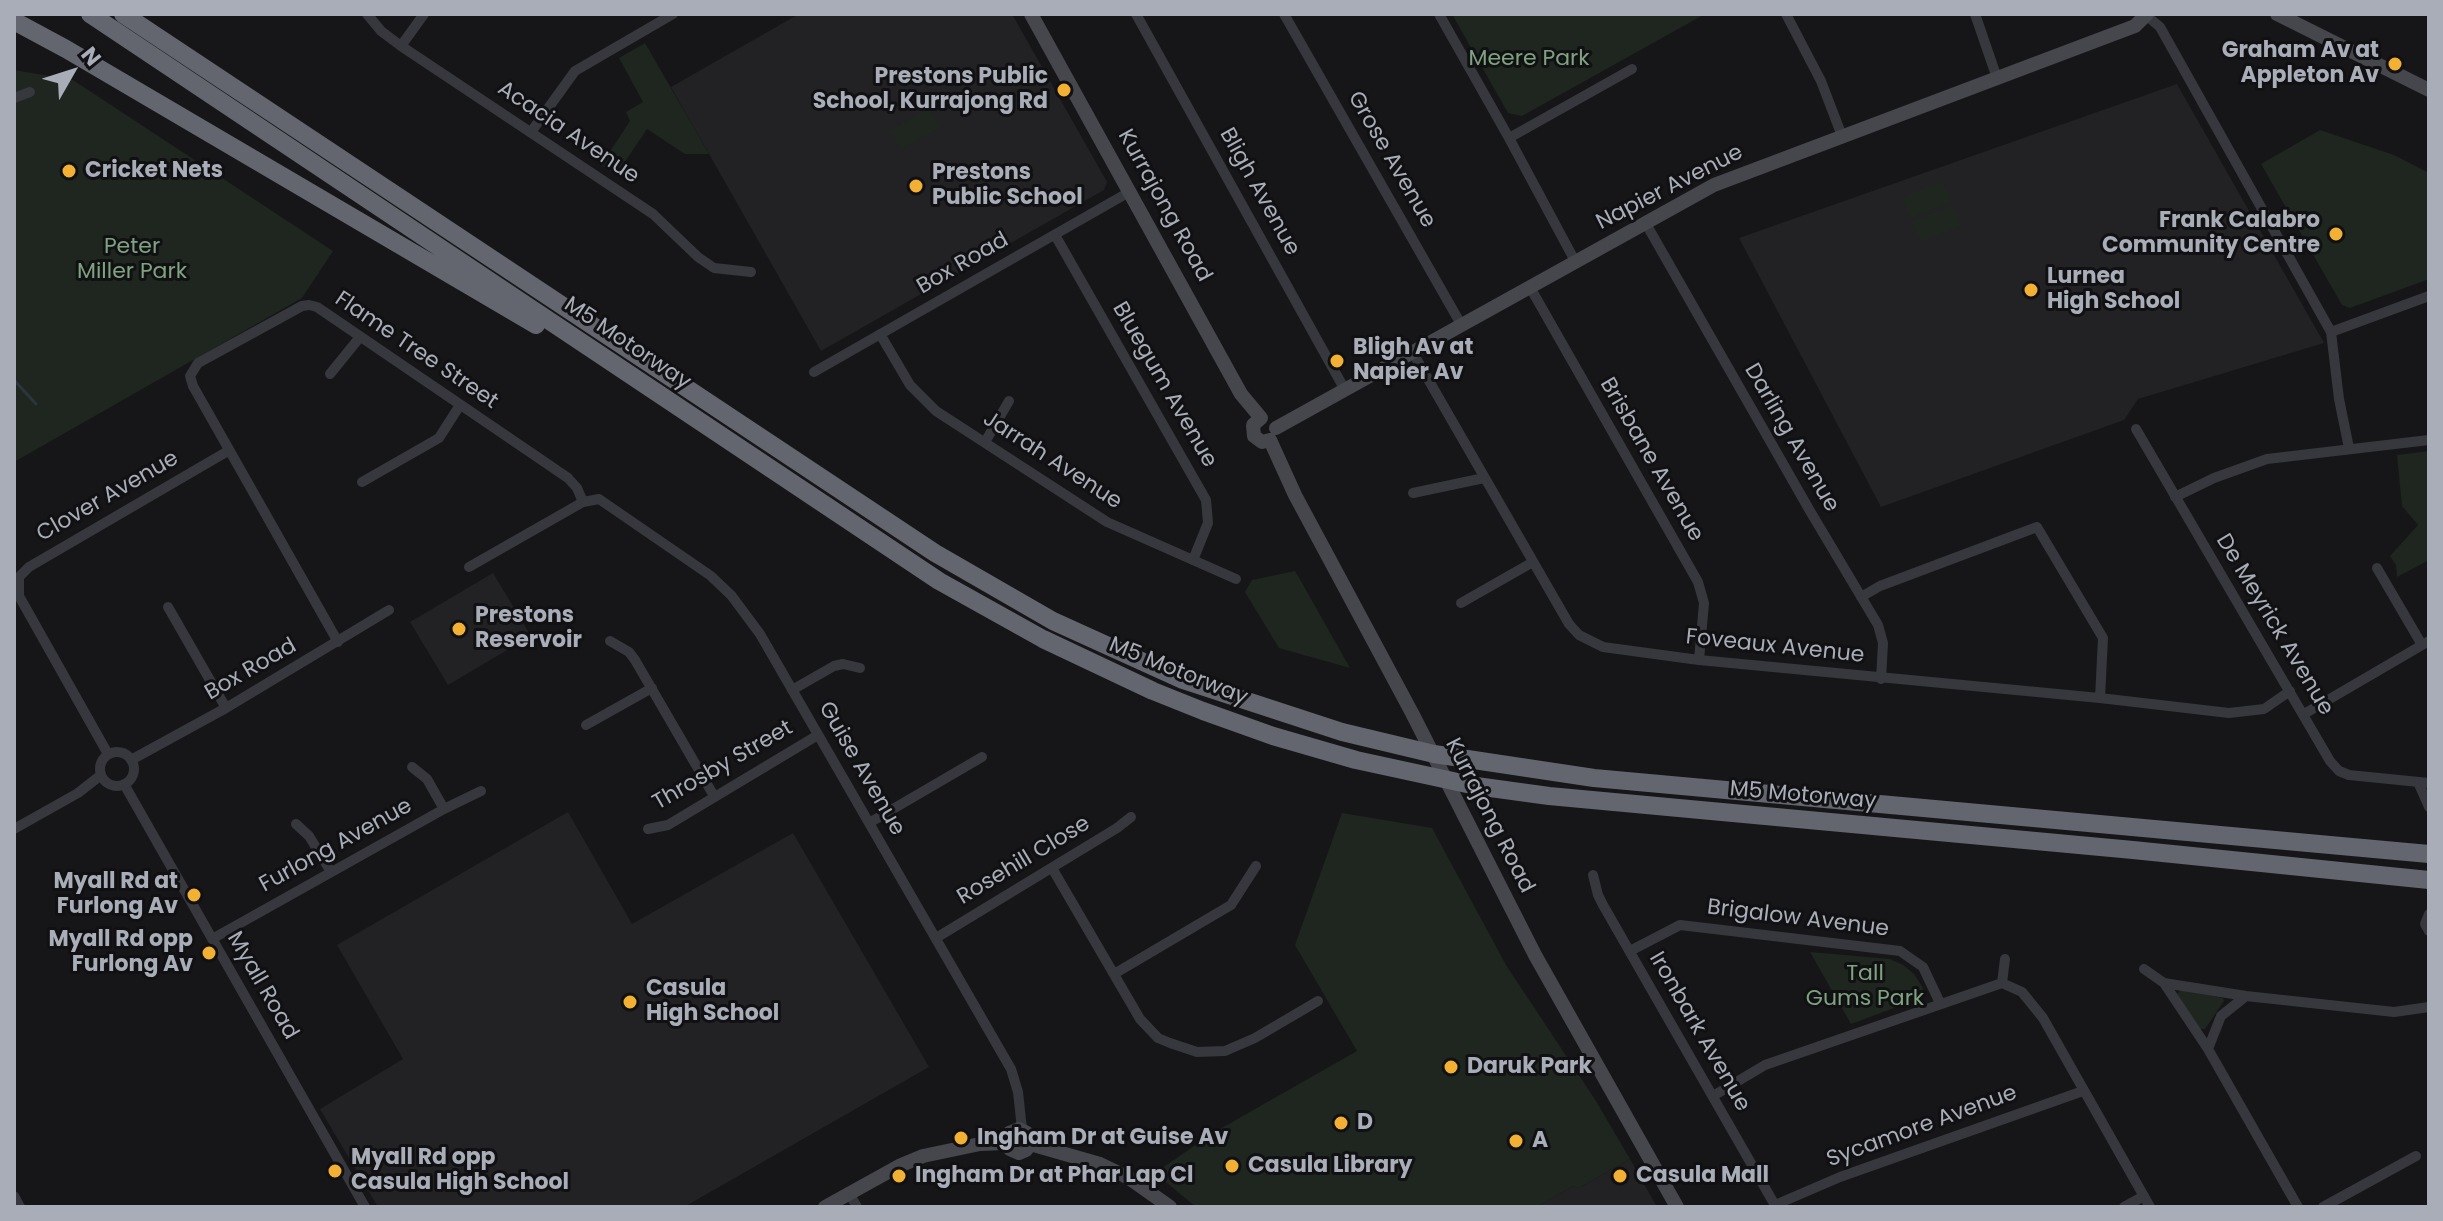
<!DOCTYPE html>
<html>
<head>
<meta charset="utf-8">
<style>
  body { margin:0 }
  #map { position:relative; width:2443px; height:1221px; overflow:hidden; background:#161618; font-family:Poppins,sans-serif }
  canvas { display:block }
  .frame { position:absolute; inset:0; border:16px solid #a8adb8; pointer-events:none }
  .north { position:absolute; left:32px; top:32px; width:80px; height:80px; -webkit-text-stroke:6px #111113; paint-order:stroke; rotate:51deg; font-size:22px; font-weight:700; line-height:32px; text-align:center; color:#a8adb8 }
  .north::after { content:''; display:block; margin:auto; width:28px; height:36px; background:#a8adb8; clip-path:polygon(50% 0,100% 100%,50% 72%,0 100%) }
</style>
</head>
<body>
<div id="map">
<canvas width="2443" height="1221"></canvas>
<div class="frame"></div>
<div class="north">N</div>
</div>
<script>
const ctx = document.querySelector('canvas').getContext('2d');
ctx.lineJoin = 'round';
function fill(path, color) {
  ctx.fillStyle = color;
  ctx.fill(path, 'evenodd');
}
function shape(rows) {
  const path = new Path2D();
  for (const r of rows) {
    if (r.length === 3) {
      path.moveTo(r[0] + r[2], r[1]);
      path.arc(r[0], r[1], r[2], 0, 2 * Math.PI);
      continue;
    }
    path.moveTo(r[0], r[1]);
    for (let i = 2; i < r.length; i += 2) path.lineTo(r[i], r[i + 1]);
  }
  return path;
}
function stroke(path, color, width, dash) {
  ctx.strokeStyle = color;
  ctx.lineWidth = width;
  ctx.lineCap = dash ? 'butt' : 'round';
  ctx.setLineDash(dash || []);
  ctx.stroke(path);
}
function drawText(font, color, halo, rows, align = 'center') {
  ctx.font = font + ' Poppins,sans-serif';
  ctx.lineWidth = 6;
  ctx.setLineDash([]);
  ctx.textBaseline = 'middle';
  ctx.strokeStyle = halo;
  ctx.fillStyle = color;
  for (const [text, x, y, turn = 0] of rows) {
    ctx.save();
    ctx.translate(x, y);
    ctx.rotate((+turn || 0) * Math.PI / 180);
    ctx.textAlign = isNaN(turn) ? turn : align;
    if (halo) ctx.strokeText(text, 0, 0);
    ctx.fillText(text, 0, 0);
    ctx.restore();
  }
}
const built = shape([
  [799,14,1012,14,1107,182,1104,190,821,351,671,87],
  [2177,84,2324,343,2138,399,2124,420,1881,507,1739,238],
  [493,573,531,636,448,685,410,622],
  [568,812,632,924,793,833,929,1067,684,1207,378,1207,320,1109,403,1059,337,945],
  [1630,1159,1657,1207,1536,1207,1573,1186,1579,1188]
]);
const green = shape([
  [1452,14,1705,14,1522,116,1508,113],
  [645,43,709,154,685,154,647,129,616,175,601,165,630,121,626,112,643,102,619,58],
  [14,70,73,80,333,251,302,298,14,462],
  [929,108,940,128,901,149,890,130],
  [2320,130,2394,155,2429,173,2429,279,2350,308,2342,305,2261,164],
  [1943,181,1951,202,1910,218,1902,197],
  [1953,205,1961,226,1920,242,1912,221],
  [2429,451,2429,560,2397,577,2396,565,2390,556,2418,525,2402,506,2397,455],
  [1295,571,1302,583,1350,668,1279,648,1245,592,1252,580],
  [1342,813,1432,828,1506,965,1596,1101,1630,1159,1579,1188,1573,1186,1536,1207,1196,1207,1155,1173,1213,1133,1357,1051,1295,945],
  [1810,952,1890,959,1903,965,1914,974,1923,988,1921,998,1851,1024],
  [2181,989,2223,998,2224,1001,2205,1029,2199,1029,2180,1000,2177,994]
]);
const stream = shape([
  [14,380,36,404]
]);
const street = shape([
  [367,14,381,31,401,46,653,214,698,257,714,268,751,272],
  [1136,14,1345,390],
  [1284,14,1462,326],
  [1439,14,1509,138,1575,261],
  [1786,14,1821,81,1842,136],
  [1975,14,1997,78],
  [2147,16,2160,27,2331,332,2339,399,2349,448],
  [401,46,424,14],
  [14,98,30,92],
  [531,132,575,71,673,14],
  [1509,138,1632,69],
  [1645,222,1810,511,1878,625,1883,643,1881,679],
  [1055,235,1206,500,1208,523,1193,560],
  [1531,289,1698,582,1704,603,1699,660],
  [2331,332,2429,296],
  [880,334,910,385,936,411,1107,522,1236,579],
  [1413,353,1569,624,1579,635,1603,647,1699,660,2100,698,2229,713,2264,709,2290,691],
  [814,372,1131,191],
  [330,374,360,337],
  [2136,429,2330,761,2339,771,2349,775,2429,783],
  [985,442,1009,401],
  [362,482,439,438,460,405],
  [1413,493,1484,478],
  [2175,497,2214,478,2267,459,2429,440],
  [469,567,583,502,599,499,711,576,731,595,760,634,1011,1069,1018,1092,1022,1129],
  [2377,568,2422,645],
  [1861,597,1880,586,2037,527,2103,638,2100,698],
  [1461,603,1533,562],
  [168,607,226,708],
  [610,641,629,652,635,660,714,796],
  [338,642,193,386,190,376,198,363,302,306,309,305,317,307,568,478,577,488,583,502],
  [792,690,834,666,843,664,860,668],
  [2304,714,2429,641],
  [586,725,652,688],
  [117,769,17],
  [108,754,19,596,19,577,29,567,228,451],
  [131,760,226,708,389,610],
  [412,767,427,779,444,809],
  [2418,782,2429,807],
  [124,784,365,1207],
  [869,823,982,757],
  [296,824,309,836,331,872],
  [14,829,78,793,101,775],
  [648,829,668,825,818,735],
  [1052,868,1140,1019,1158,1038,1170,1043,1197,1052,1225,1051,1255,1038,1318,1001],
  [1593,875,1598,895,1603,905,1776,1207],
  [2429,914,2425,924,2429,931],
  [936,938,1117,828,1131,817],
  [212,939,444,809,481,791],
  [1630,951,1680,925,1900,951,1923,967,1940,1003],
  [2144,969,2164,983,2246,996,2394,1012,2429,1007],
  [1114,974,1231,905,1256,866],
  [2002,983,2005,959],
  [2164,983,2208,1049],
  [2246,996,2221,1016,2208,1049,2298,1207],
  [1713,1096,1765,1065,2002,983,2022,992,2043,1018,2150,1207],
  [849,1193,857,1207],
  [14,1196,20,1207],
  [1775,1205,1840,1177,2083,1091],
  [2124,1207,2144,1196],
  [2323,1207,2416,1156]
]);
const secondary = shape([
  [1031,14,1241,394,1261,418],
  [2277,14,2429,90],
  [1261,418,1253,425,1254,436,1262,442,1270,440],
  [1276,428,1714,185,2135,26,2147,14],
  [1270,440,1295,495,1412,713,1535,955,1677,1207],
  [1006,1143,1009,1133,1019,1129,1027,1133,1030,1144],
  [1006,1143,1010,1149,1019,1153,1026,1150,1030,1144],
  [1030,1144,1100,1164,1129,1178,1170,1207],
  [825,1207,899,1166,923,1156,980,1144,1006,1143]
]);
const highway = shape([
  [90,14,939,581,1043,639,1153,691,1203,711,1273,736,1356,760,1476,786,1549,796,2133,850,2429,880],
  [123,14,935,553,1053,621,1183,680,1342,732,1434,754,1594,778,2429,854],
  [14,21,66,49,536,325]
]);
const markers = [
  [2395,64,8,"#f2b134"],
  [1064,90,8,"#f2b134"],
  [69,171,8,"#f2b134"],
  [916,186,8,"#f2b134"],
  [2336,234,8,"#f2b134"],
  [2031,290,8,"#f2b134"],
  [1337,361,8,"#f2b134"],
  [459,629,8,"#f2b134"],
  [194,895,8,"#f2b134"],
  [209,953,8,"#f2b134"],
  [630,1002,8,"#f2b134"],
  [1451,1067,8,"#f2b134"],
  [1341,1123,8,"#f2b134"],
  [961,1138,8,"#f2b134"],
  [1516,1141,8,"#f2b134"],
  [1232,1166,8,"#f2b134"],
  [335,1171,8,"#f2b134"],
  [899,1176,8,"#f2b134"],
  [1620,1176,8,"#f2b134"]
];
const poiNames = [
  ["Graham Av at",2379,51,"right"],
  ["Appleton Av",2379,76,"right"],
  ["Prestons Public",1048,77,"right"],
  ["School, Kurrajong Rd",1048,102,"right"],
  ["Cricket Nets",85,171],
  ["Prestons",932,173],
  ["Public School",932,198],
  ["Frank Calabro",2320,221,"right"],
  ["Community Centre",2320,246,"right"],
  ["Lurnea",2047,277],
  ["High School",2047,302],
  ["Bligh Av at",1353,348],
  ["Napier Av",1353,373],
  ["Prestons",475,616],
  ["Reservoir",475,641],
  ["Myall Rd at",178,882,"right"],
  ["Furlong Av",178,907,"right"],
  ["Myall Rd opp",193,940,"right"],
  ["Furlong Av",193,965,"right"],
  ["Casula",646,989],
  ["High School",646,1014],
  ["Daruk Park",1467,1067],
  ["D",1357,1123],
  ["Ingham Dr at Guise Av",977,1138],
  ["A",1532,1141],
  ["Myall Rd opp",351,1158],
  ["Casula High School",351,1183],
  ["Casula Library",1248,1166],
  ["Ingham Dr at Phar Lap Cl",915,1176],
  ["Casula Mall",1636,1176]
];
const parkNames = [
  ["Meere Park",1529,59],
  ["Peter",132,247],
  ["Miller Park",132,272],
  ["Tall",1865,974],
  ["Gums Park",1865,999]
];
const streetNames = [
  ["Acacia Avenue",568,133,34],
  ["Grose Avenue",1391,160,60],
  ["Napier Avenue",1670,188,-27],
  ["Bligh Avenue",1259,192,61],
  ["Kurrajong Road",1164,206,61],
  ["Box Road",963,264,-30],
  ["M5 Motorway",627,344,34],
  ["Flame Tree Street",416,351,34],
  ["Bluegum Avenue",1164,385,60],
  ["Darling Avenue",1791,438,60],
  ["Brisbane Avenue",1651,460,60],
  ["Jarrah Avenue",1052,461,33],
  ["Clover Avenue",108,497,-30],
  ["De Meyrick Avenue",2274,625,59],
  ["Foveaux Avenue",1775,647,6],
  ["Box Road",251,670,-30],
  ["M5 Motorway",1178,672,22],
  ["Throsby Street",723,766,-30],
  ["Guise Avenue",861,769,60],
  ["M5 Motorway",1803,796,5],
  ["Kurrajong Road",1489,816,63],
  ["Furlong Avenue",336,846,-29],
  ["Rosehill Close",1024,861,-31],
  ["Brigalow Avenue",1798,919,7],
  ["Myall Road",262,986,60],
  ["Ironbark Avenue",1699,1032,60],
  ["Sycamore Avenue",1922,1127,-20]
];
fill(built, '#222225');
fill(green, '#1e261f');
stroke(stream, '#2c353c', 3);
stroke(street, '#37383d', 10);
stroke(secondary, '#45474d', 14);
stroke(highway, '#63666e', 18);
for (const [x, y, r, color] of markers) {
  const dot = new Path2D();
  dot.arc(x, y, r, 0, 2 * Math.PI);
  ctx.fillStyle = color;
  ctx.fill(dot);
  stroke(dot, '#111113', 3);
}
drawText('bold 22px', '#a8adb8', '#111113', poiNames, 'left');
drawText('22px', '#7fa381', '#111113', parkNames);
drawText('22px', '#a8adb8', '#111113', streetNames);
</script>
</body>
</html>
